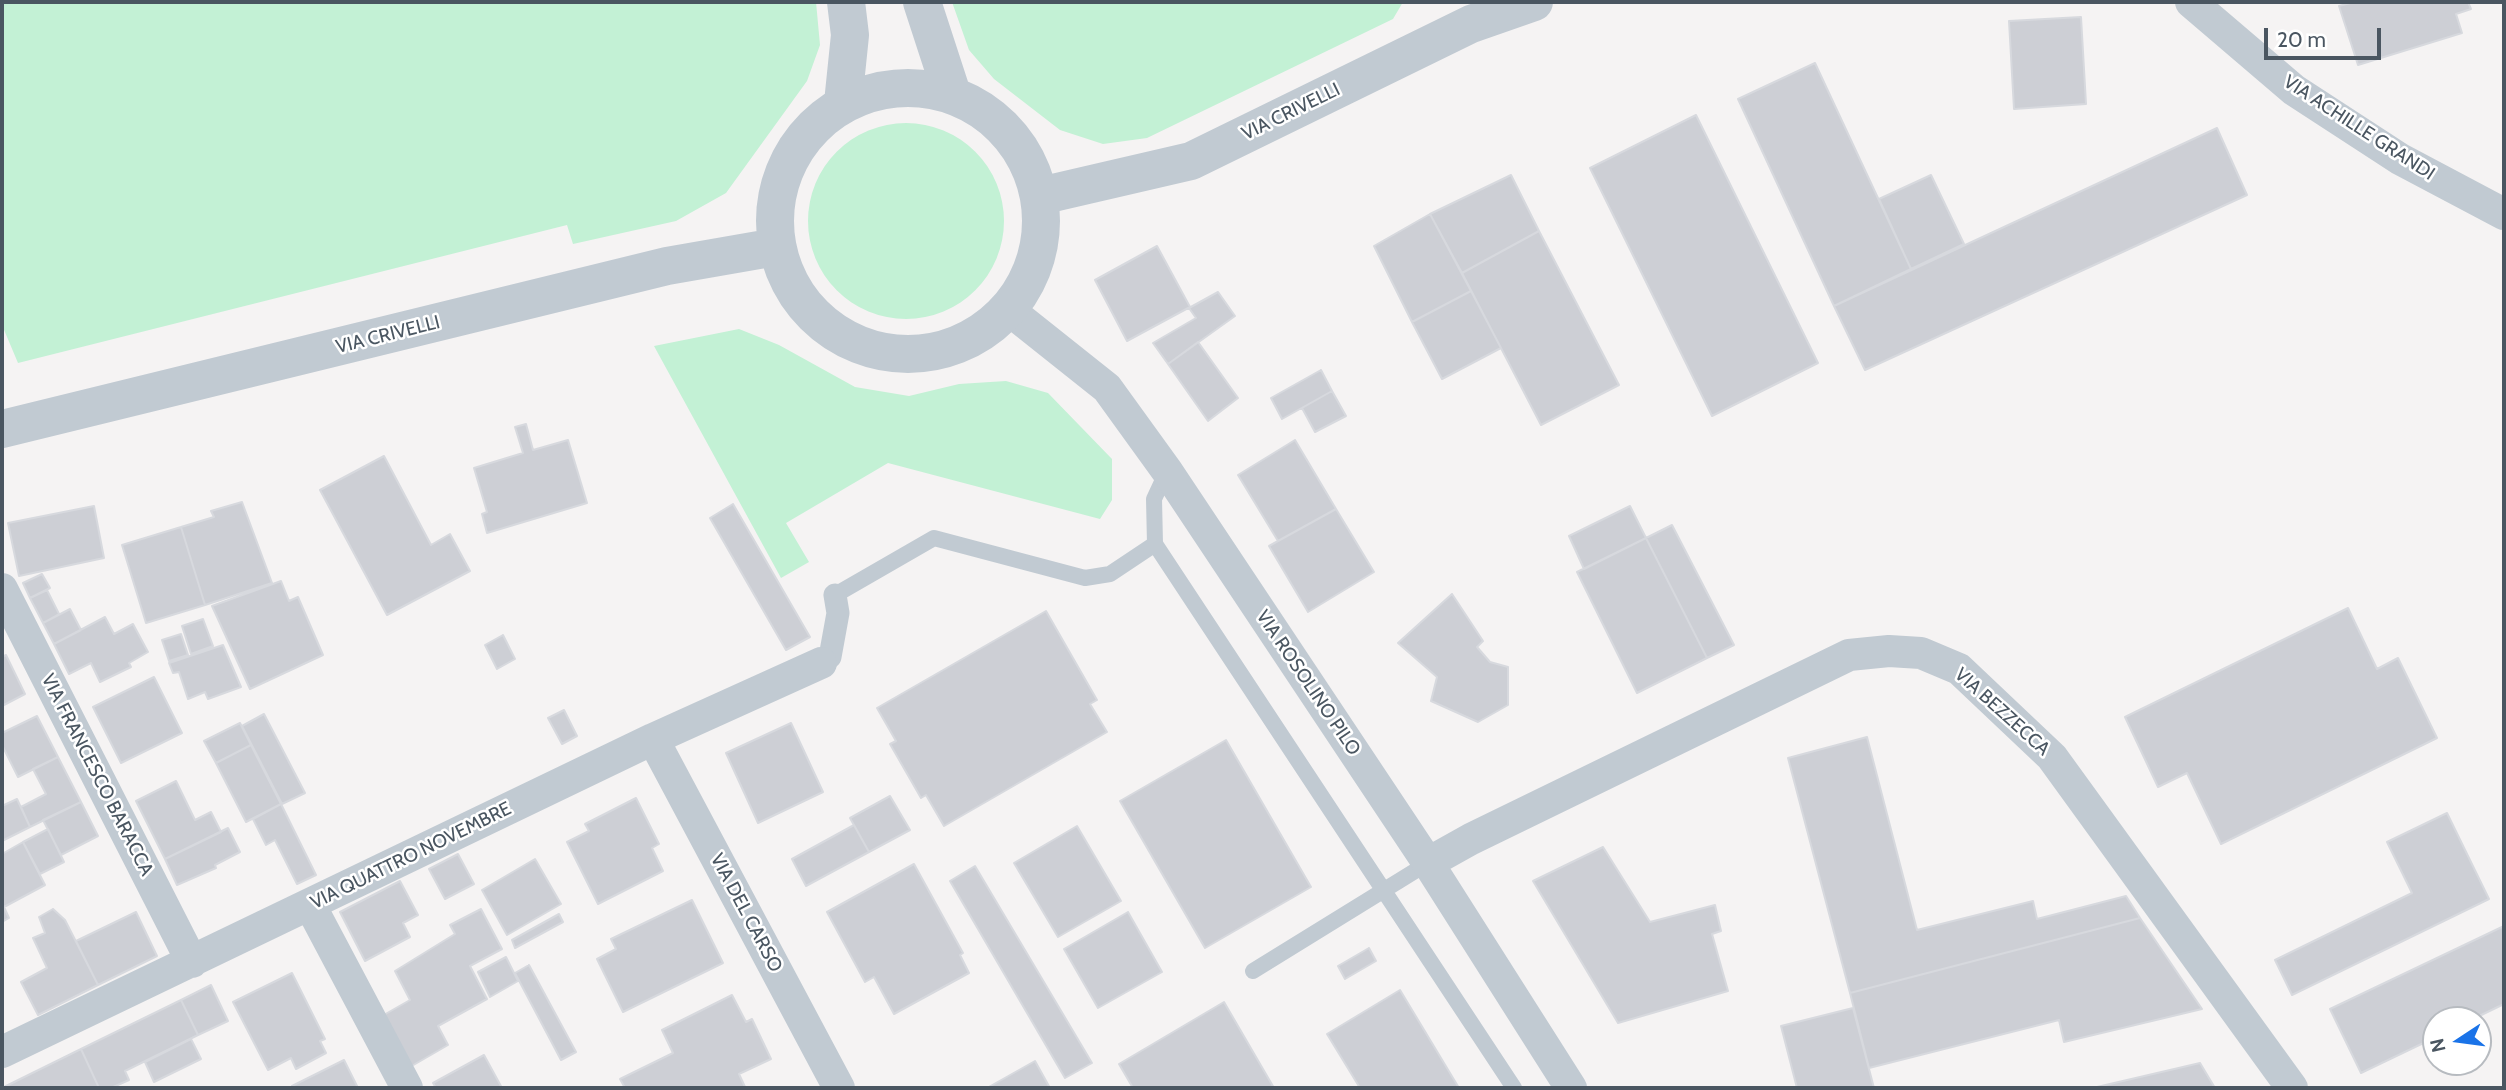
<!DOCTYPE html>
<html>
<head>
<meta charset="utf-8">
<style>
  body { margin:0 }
  #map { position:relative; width:2506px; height:1090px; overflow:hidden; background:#f5f3f3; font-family:Cabin,sans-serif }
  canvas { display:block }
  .frame { position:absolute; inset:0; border:4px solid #4a5661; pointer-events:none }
  .north { position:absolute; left:2422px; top:1006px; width:70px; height:70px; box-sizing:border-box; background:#fff; border:2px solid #b7bbc0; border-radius:50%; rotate:257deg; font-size:19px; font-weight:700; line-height:28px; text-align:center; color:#4a5661 }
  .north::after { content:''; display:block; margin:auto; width:24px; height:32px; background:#1a73e8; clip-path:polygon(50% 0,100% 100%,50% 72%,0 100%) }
  .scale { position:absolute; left:2264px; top:28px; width:117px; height:32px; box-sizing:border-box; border:4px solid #4a5661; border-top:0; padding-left:9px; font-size:21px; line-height:24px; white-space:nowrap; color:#4a5661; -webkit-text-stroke:5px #fff; paint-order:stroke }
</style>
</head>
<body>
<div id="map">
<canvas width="2506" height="1090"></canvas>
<div class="frame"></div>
<div class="north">N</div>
<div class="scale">20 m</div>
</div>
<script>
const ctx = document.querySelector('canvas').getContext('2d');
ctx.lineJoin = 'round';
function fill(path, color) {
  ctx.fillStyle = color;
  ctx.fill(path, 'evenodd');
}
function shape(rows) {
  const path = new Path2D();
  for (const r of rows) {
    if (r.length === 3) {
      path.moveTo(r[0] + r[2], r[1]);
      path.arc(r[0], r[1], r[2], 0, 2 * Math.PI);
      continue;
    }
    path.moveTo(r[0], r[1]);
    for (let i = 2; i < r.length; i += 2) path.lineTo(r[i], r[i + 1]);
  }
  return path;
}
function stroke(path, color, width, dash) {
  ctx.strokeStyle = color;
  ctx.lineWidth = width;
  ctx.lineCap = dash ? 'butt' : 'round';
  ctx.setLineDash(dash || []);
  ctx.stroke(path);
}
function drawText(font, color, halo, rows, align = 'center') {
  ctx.font = font + ' Cabin,sans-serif';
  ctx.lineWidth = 5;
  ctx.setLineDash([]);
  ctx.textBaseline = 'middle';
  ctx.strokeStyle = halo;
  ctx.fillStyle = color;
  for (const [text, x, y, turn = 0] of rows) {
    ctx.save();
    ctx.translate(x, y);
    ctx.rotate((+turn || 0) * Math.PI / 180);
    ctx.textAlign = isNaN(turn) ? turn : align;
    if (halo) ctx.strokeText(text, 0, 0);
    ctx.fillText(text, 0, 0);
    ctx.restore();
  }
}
const green = shape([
  [2,2,816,2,820,45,807,81,726,193,676,221,573,244,567,225,18,363,2,325],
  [952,2,1403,2,1393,19,1147,138,1103,144,1060,130,994,79,969,50],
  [906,221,98],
  [739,329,779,345,855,387,909,396,959,384,1006,381,1048,393,1112,459,1112,500,1100,519,888,463,786,523,809,562,781,578,654,346]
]);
const building = shape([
  [2354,2,2468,2,2471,9,2456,14,2462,33,2358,65,2339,6,2354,2],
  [2081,17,2086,104,2014,109,2009,21,2081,17],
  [1815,63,1911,269,1834,306,1738,99,1815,63],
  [1696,115,1818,363,1712,416,1590,168,1696,115],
  [2217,128,2247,195,1865,370,1834,306,2217,128],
  [1511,175,1539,231,1462,273,1430,214,1511,175],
  [1931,175,1964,244,1911,269,1879,199,1931,175],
  [1430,214,1471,291,1412,322,1374,246,1430,214],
  [1539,231,1619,385,1541,425,1462,273,1539,231],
  [1157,246,1190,307,1127,341,1095,280,1157,246],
  [1471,291,1501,348,1442,379,1412,322,1471,291],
  [1218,292,1235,316,1168,364,1153,343,1196,318,1189,308,1218,292],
  [1198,342,1238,398,1208,421,1168,364,1198,342],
  [1321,370,1332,391,1282,419,1271,398,1321,370],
  [1332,391,1346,416,1315,432,1302,408,1332,391],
  [526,424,533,450,568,440,587,503,487,533,482,514,487,512,474,468,523,453,515,427,526,424],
  [1295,440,1336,509,1278,541,1238,475,1295,440],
  [384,456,431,545,450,534,470,571,387,615,320,490,384,456],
  [242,502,272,583,205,605,181,527,214,517,211,511,242,502],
  [733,504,810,637,786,650,710,518,733,504],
  [94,506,104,558,19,576,8,523,94,506],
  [1630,506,1646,538,1584,569,1569,536,1630,506],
  [1336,509,1374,572,1308,612,1269,546,1336,509],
  [1672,525,1734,645,1707,658,1646,538,1672,525],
  [181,527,205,605,146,623,122,545,181,527],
  [1646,538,1707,658,1637,693,1577,572,1646,538],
  [42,574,50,588,30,598,23,583,42,574],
  [281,581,289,601,298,597,323,655,250,689,212,606,281,581],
  [47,590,59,614,43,623,30,598,47,590],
  [1452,594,1483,641,1477,647,1490,662,1508,667,1508,705,1478,722,1431,701,1437,677,1398,643,1452,594],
  [2348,608,2377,669,2398,658,2437,738,2221,844,2187,773,2158,787,2125,717,2348,608],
  [70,609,81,630,54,644,43,623,70,609],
  [1046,611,1097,700,1090,704,1107,732,944,826,926,795,921,798,890,744,896,741,877,708,1046,611],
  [105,617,114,634,133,624,148,652,129,663,131,667,100,682,91,663,69,674,54,644,105,617],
  [203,619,213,646,191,654,182,626,203,619],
  [181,634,188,655,169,661,162,640,181,634],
  [503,635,515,659,497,669,485,645,503,635],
  [223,645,241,687,208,699,205,692,188,699,179,672,173,673,169,663,223,645],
  [6,655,25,694,2,706,2,657,6,655],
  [154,677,182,733,121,763,93,707,154,677],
  [564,710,577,736,562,744,548,718,564,710],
  [264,714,305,793,282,804,242,726,264,714],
  [37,716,58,757,18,777,2,745,2,733,37,716],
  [240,723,251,745,216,763,204,741,240,723],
  [791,723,823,792,758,823,726,753,791,723],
  [1867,737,1917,930,2033,901,2037,919,2126,896,2140,918,1850,993,1788,758,1867,737],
  [1226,740,1311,887,1205,948,1120,801,1226,740],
  [251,745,281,804,246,822,216,763,251,745],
  [58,757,81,802,30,827,21,807,46,794,33,769,58,757],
  [176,781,195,820,211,812,221,832,165,859,136,801,176,781],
  [890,796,910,830,869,852,850,818,890,796],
  [636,798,659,844,652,848,663,871,598,904,567,842,589,831,585,824,636,798],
  [17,799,30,827,2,841,2,806,17,799],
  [81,802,98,836,61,855,43,820,81,802],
  [281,804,316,875,297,884,275,840,266,845,253,819,281,804],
  [2447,813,2489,899,2292,995,2275,960,2412,893,2387,842,2447,813],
  [854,825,869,852,806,886,792,859,854,825],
  [1077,826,1121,901,1058,937,1014,863,1077,826],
  [228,828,240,852,215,865,216,868,177,885,165,859,228,828],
  [48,829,64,862,40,874,23,842,48,829],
  [23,842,45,885,4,907,9,918,2,922,2,854,23,842],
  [1603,847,1650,922,1715,905,1721,931,1712,934,1728,991,1618,1023,1533,881,1603,847],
  [458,854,474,884,445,899,429,869,458,854],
  [535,859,561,904,507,935,482,890,535,859],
  [914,864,963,953,960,955,969,973,894,1014,874,977,865,982,827,912,914,864],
  [975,866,1092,1063,1065,1078,950,881,975,866],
  [400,881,418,915,403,923,410,937,365,961,340,912,400,881],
  [692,900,723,963,623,1012,597,959,616,949,611,939,692,900],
  [53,909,65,920,98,985,38,1015,21,982,47,968,33,938,45,933,39,917,53,909],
  [481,909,502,949,470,966,487,999,438,1026,448,1045,410,1067,382,1016,410,1000,395,971,455,934,450,925,481,909],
  [136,912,157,956,98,985,76,941,136,912],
  [1128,912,1162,972,1098,1008,1064,949,1128,912],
  [559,914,563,922,515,948,512,940,559,914],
  [2140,918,2202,1009,2064,1042,2059,1020,1869,1068,1850,993,2140,918],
  [2504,926,2504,1004,2471,1020,2436,1020,2436,1037,2361,1073,2330,1009,2504,926],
  [1369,948,1376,961,1345,979,1338,966,1369,948],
  [506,957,518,981,490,997,478,972,506,957],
  [529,965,576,1052,561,1060,515,973,529,965],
  [292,973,325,1039,320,1041,326,1053,296,1069,291,1058,268,1070,233,1002,292,973],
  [211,985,228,1021,198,1035,181,1000,211,985],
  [1400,990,1459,1088,1360,1088,1327,1034,1400,990],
  [732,995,746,1022,752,1019,771,1059,739,1074,745,1087,625,1088,620,1079,673,1053,662,1030,732,995],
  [181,1000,198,1035,125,1071,129,1080,111,1088,99,1088,81,1049,181,1000],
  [1224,1002,1274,1088,1133,1088,1119,1064,1224,1002],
  [1853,1008,1874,1088,1797,1088,1781,1026,1853,1008],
  [191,1039,201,1059,154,1082,145,1062,191,1039],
  [81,1049,99,1088,2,1088,81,1049],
  [484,1055,502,1088,436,1088,433,1083,484,1055],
  [344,1060,358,1088,293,1088,292,1086,344,1060],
  [1035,1061,1050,1088,987,1088,1035,1061],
  [2200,1063,2215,1088,2097,1087,2200,1063]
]);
const service = shape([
  [1155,544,1514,1088],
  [835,595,934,538,1085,578,1110,574,1155,544,1154,499,1167,471],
  [1253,971,1428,863]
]);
const pedestrian = shape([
  [821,663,830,657,838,613,835,595]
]);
const minor = shape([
  [2191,2,2294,90,2400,159,2504,214],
  [1009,310,1107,388,1167,471,1428,863,1571,1088],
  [2,589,192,962],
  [653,739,839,1088],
  [1428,863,1471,839,1849,655,1889,651,1921,653,1959,669,2052,757,2292,1088],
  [310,905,407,1088],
  [2,1052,653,739,821,663]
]);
const tertiary = shape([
  [922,2,952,94],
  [908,221,133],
  [843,103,850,35,846,2],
  [1040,196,1191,161,1471,24,1534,2],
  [2,429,667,266,776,247]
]);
const streetNames = [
  ["VIA CRIVELLI",1291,112,-26],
  ["VIA ACHILLE GRANDI",2359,128,33],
  ["VIA CRIVELLI",388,335,-14],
  ["VIA ROSOLINO PILO",1308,683,56],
  ["VIA BEZZECCA",2002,712,42],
  ["VIA FRANCESCO BARACCA",97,775,63],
  ["VIA QUATTRO NOVEMBRE",411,856,-26],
  ["VIA DEL CARSO",746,913,62]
];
fill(green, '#c3f1d5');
fill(building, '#cdcfd5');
stroke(building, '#d7d9de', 2);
stroke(service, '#c1cad2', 16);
stroke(pedestrian, '#c1cad2', 23);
stroke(minor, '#c1cad2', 32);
stroke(tertiary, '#c1cad2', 38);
drawText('19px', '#4a5661', '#fff', streetNames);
</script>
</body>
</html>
